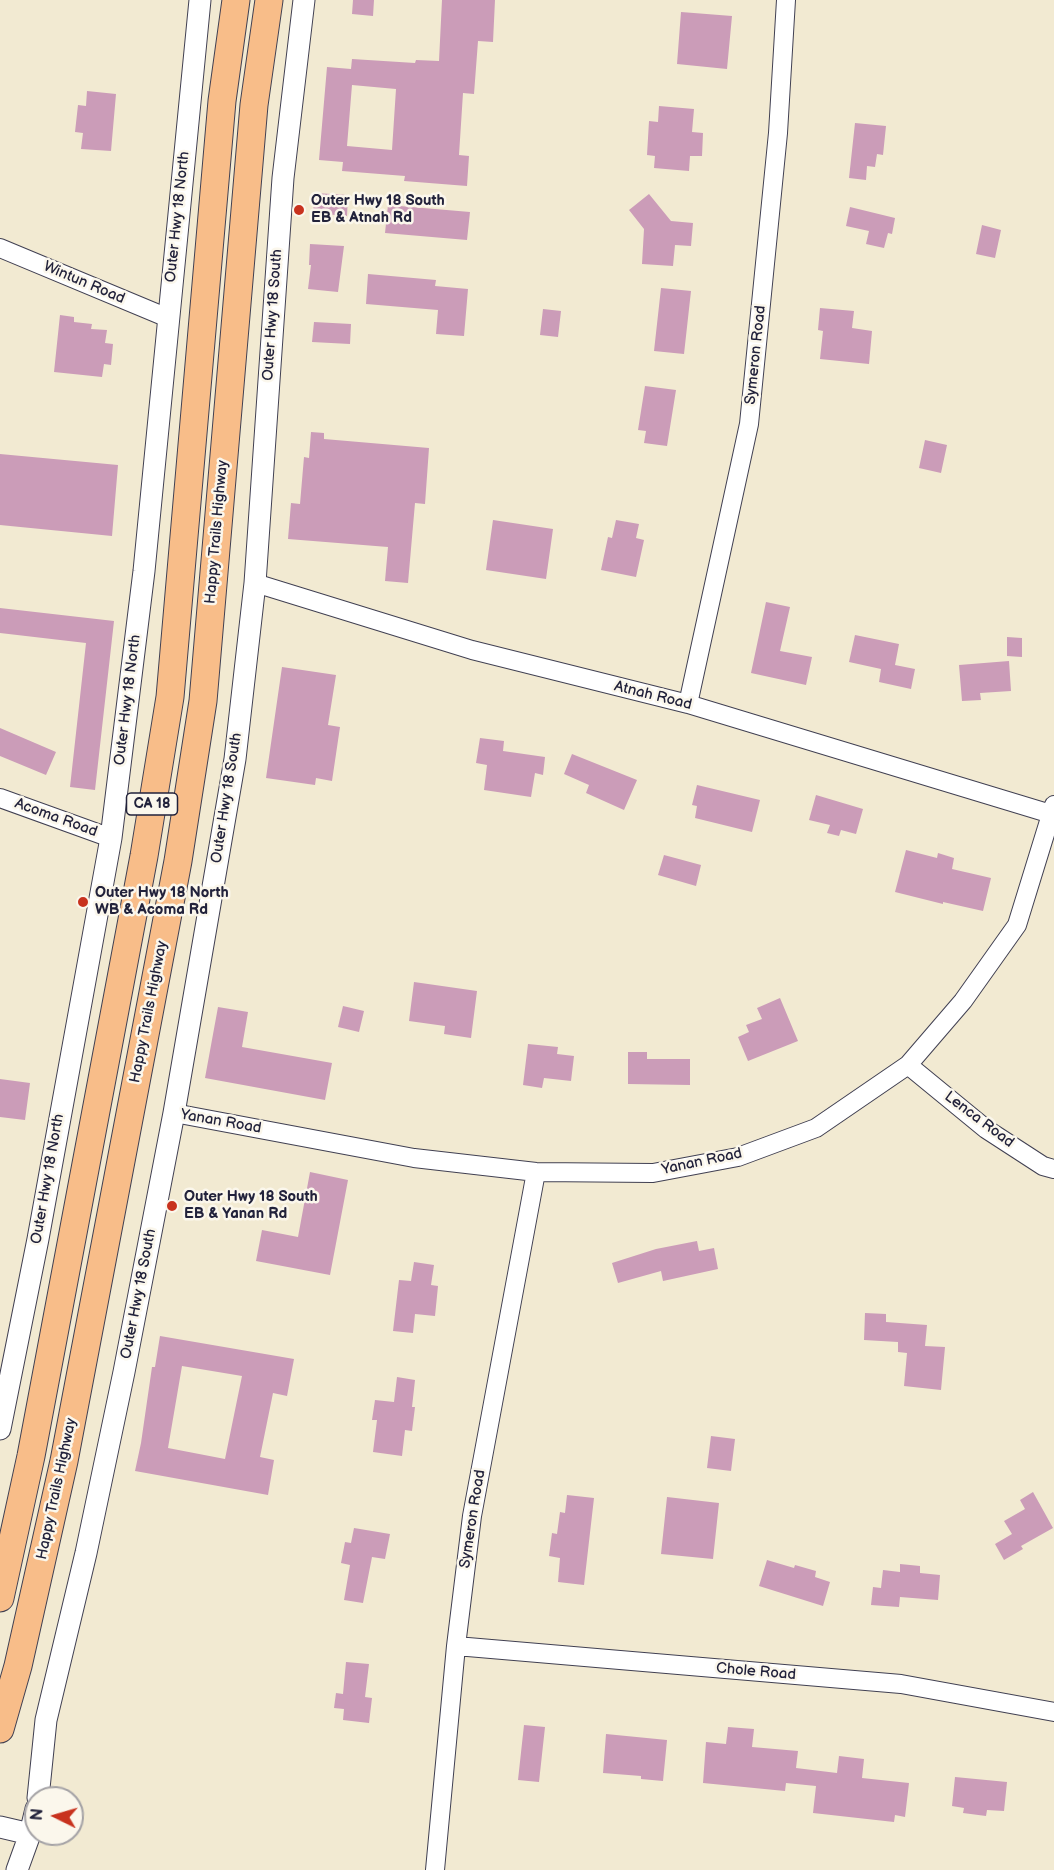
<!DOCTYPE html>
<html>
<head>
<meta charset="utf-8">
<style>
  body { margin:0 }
  #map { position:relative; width:1054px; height:1870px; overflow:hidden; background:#f2ead2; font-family:"Balsamiq Sans",sans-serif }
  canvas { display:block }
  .north { position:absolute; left:24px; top:1786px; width:60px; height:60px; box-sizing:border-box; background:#fbf7ec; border:2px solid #a4a2a5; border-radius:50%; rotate:275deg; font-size:16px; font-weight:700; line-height:24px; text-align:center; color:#22223b }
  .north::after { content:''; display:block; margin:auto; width:21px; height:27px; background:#c8321e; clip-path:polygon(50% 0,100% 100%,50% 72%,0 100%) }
</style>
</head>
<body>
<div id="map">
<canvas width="1054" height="1870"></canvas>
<div class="north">N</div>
</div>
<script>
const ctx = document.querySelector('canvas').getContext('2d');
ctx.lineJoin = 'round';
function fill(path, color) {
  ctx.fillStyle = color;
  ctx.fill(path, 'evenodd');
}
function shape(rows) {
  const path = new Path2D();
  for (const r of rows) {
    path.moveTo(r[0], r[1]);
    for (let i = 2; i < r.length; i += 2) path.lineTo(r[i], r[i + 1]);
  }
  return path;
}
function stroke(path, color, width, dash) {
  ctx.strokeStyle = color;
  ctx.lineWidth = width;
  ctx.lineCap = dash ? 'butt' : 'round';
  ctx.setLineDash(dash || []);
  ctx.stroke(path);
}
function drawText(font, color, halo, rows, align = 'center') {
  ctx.font = font + ' "Balsamiq Sans",sans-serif';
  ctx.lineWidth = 5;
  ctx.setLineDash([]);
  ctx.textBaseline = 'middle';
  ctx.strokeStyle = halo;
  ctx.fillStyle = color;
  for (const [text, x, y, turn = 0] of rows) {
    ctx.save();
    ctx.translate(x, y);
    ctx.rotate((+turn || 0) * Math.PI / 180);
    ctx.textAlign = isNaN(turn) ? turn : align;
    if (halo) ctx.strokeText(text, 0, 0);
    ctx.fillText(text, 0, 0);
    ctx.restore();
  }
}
const building = shape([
  [353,0,374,0,373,16,352,14],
  [442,0,495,0,493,42,478,41,474,94,463,93,459,155,469,156,467,186,404,181,405,176,342,171,343,162,319,160,327,67,351,69,352,59,415,63,416,60,439,61],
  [352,85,396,89,392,150,347,146],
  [681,12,732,16,727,69,677,64],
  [87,91,116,94,111,151,81,149,83,133,75,132,78,105,86,106],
  [659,106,694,109,692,132,703,133,702,156,690,156,689,171,654,168,655,156,647,155,649,121,658,122],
  [855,123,886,126,883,155,877,154,875,167,867,166,866,180,849,178],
  [315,193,348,195,347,216,313,213],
  [649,194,671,221,693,223,691,246,675,245,673,266,642,264,644,229,629,210],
  [388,205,470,212,467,240,385,233],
  [850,207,895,218,892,234,888,233,884,248,866,244,869,231,846,226],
  [982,225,1001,230,995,258,976,254],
  [310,244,344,246,338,292,308,289,311,265,309,265],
  [368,274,436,280,435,286,468,289,464,336,436,334,438,310,366,304],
  [661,288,691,291,684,354,654,351],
  [820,308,854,311,852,328,872,331,869,364,820,359,823,331,818,330],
  [543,309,561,311,558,337,540,335],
  [60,315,74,317,74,322,92,324,91,329,107,330,105,343,113,344,111,365,104,364,102,377,54,372],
  [314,322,351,324,350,344,312,342],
  [645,386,676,390,667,446,644,443,646,431,638,430],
  [311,432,324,433,324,439,429,448,425,504,415,503,408,583,385,581,388,547,288,539,291,503,300,504,304,457,309,458],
  [925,440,947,445,941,473,919,468],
  [0,454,118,465,112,536,0,525],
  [493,520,553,529,546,579,486,570],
  [616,520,639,524,636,538,644,540,636,577,601,570,608,537,612,538],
  [766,602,790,607,780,651,812,657,806,685,751,673],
  [0,608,114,621,95,790,70,787,86,643,0,633],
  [855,635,899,644,895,665,915,669,911,689,879,682,881,669,849,662],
  [1007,637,1022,638,1022,657,1007,656],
  [1009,661,1011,691,980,693,981,700,962,701,959,665],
  [282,667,336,675,328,725,340,727,332,781,316,778,315,785,266,778],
  [0,728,56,752,46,775,0,756],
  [480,738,504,741,503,751,545,757,543,775,535,773,531,797,484,790,487,765,476,763],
  [572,754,637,780,624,810,586,793,589,785,564,774],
  [697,785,760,800,752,832,695,818,697,806,692,805],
  [816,795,863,809,856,834,841,830,839,836,827,833,830,825,809,820],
  [906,850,937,858,938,853,954,858,952,869,991,878,983,911,943,902,943,904,895,892],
  [664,855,701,865,696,886,658,875],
  [414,982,477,991,471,1038,444,1034,445,1026,409,1021],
  [780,998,798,1041,748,1061,738,1037,749,1032,746,1025,762,1019,757,1008],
  [343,1006,364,1011,359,1032,338,1027],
  [218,1007,248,1012,242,1047,332,1063,325,1100,205,1078],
  [528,1044,558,1047,557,1054,574,1056,571,1081,544,1078,542,1088,523,1085],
  [628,1052,647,1052,647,1059,690,1059,690,1085,628,1084],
  [0,1079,30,1083,25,1120,0,1117],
  [310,1172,348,1180,330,1275,256,1261,262,1230,298,1237],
  [697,1241,699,1251,714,1248,718,1269,663,1281,661,1271,618,1283,612,1263,656,1249],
  [414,1262,434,1265,431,1285,438,1286,435,1316,415,1314,413,1333,393,1331,399,1280,411,1281],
  [865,1313,886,1314,886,1322,927,1325,925,1346,945,1347,941,1390,904,1386,907,1353,898,1352,898,1342,864,1340],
  [160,1336,294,1359,287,1396,273,1393,260,1457,274,1460,268,1495,135,1471,141,1443,152,1367,155,1367],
  [182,1366,242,1376,225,1459,168,1448],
  [397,1377,415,1380,412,1407,415,1407,412,1431,405,1430,402,1456,373,1452,377,1420,372,1420,375,1400,394,1402],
  [711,1436,735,1439,731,1471,707,1468],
  [1033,1492,1053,1528,1021,1546,1023,1549,1004,1560,995,1544,1012,1534,1004,1521,1025,1509,1020,1500],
  [567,1495,594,1498,584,1585,558,1582,560,1558,549,1556,552,1533,557,1534,560,1512,565,1513],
  [667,1497,719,1503,713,1559,661,1554],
  [354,1528,390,1534,385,1559,372,1557,363,1603,344,1600,350,1565,341,1563,345,1542,351,1543],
  [767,1560,794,1568,795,1565,816,1571,815,1577,830,1582,823,1606,759,1586],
  [900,1564,920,1566,920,1573,940,1575,938,1600,900,1597,899,1607,871,1605,873,1587,881,1588,883,1570,900,1572],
  [346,1662,369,1664,365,1697,372,1698,369,1723,343,1720,344,1709,334,1708,336,1693,343,1694],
  [524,1725,545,1727,539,1782,518,1780],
  [728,1727,754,1729,752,1747,798,1751,796,1768,837,1773,839,1756,864,1759,862,1778,909,1783,905,1817,895,1815,894,1822,813,1813,816,1786,786,1783,785,1791,703,1783,706,1742,726,1744],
  [606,1734,667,1740,663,1781,641,1779,641,1776,603,1773],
  [955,1777,1007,1782,1004,1811,987,1810,986,1816,963,1813,964,1808,952,1806]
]);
const minor = shape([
  [0,248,168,318],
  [255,583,472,650,688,704,1051,814],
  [688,704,749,424,778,133,786,0],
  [0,798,111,838],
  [908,1065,986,1129,1043,1166,1054,1169],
  [174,1113,414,1158,536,1172,653,1173,738,1157,816,1128,908,1065,963,1001,1017,925,1054,805],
  [456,1646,901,1684,1054,1712],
  [435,1870,456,1646,472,1516,536,1172]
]);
const tertiary = shape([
  [0,1429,38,1239,111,838,144,571,200,0],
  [38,1798,46,1720,86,1553,124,1372,174,1113,235,759,255,583,283,178,304,0],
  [0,1827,30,1834],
  [17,1870,30,1834,36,1809]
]);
const primary = shape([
  [0,1598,31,1456,144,856,170,697,222,101,236,0],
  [0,1729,18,1666,64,1461,178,861,203,701,254,105,269,0]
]);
const markers = [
  [299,210,6,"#c8321e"],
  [83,902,6,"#c8321e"],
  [172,1206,6,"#c8321e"]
];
const shields = [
  [152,804,51]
];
const shieldNames = [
  ["CA 18",152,804]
];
const poiNames = [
  ["Outer Hwy 18 South",311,201],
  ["EB & Atnah Rd",311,218],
  ["Outer Hwy 18 North",95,893],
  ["WB & Acoma Rd",95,910],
  ["Outer Hwy 18 South",184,1197],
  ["EB & Yanan Rd",184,1214]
];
const streetNames = [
  ["Outer Hwy 18 North",178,217,-84],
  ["Wintun Road",84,283,23],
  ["Outer Hwy 18 South",273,315,-86],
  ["Symeron Road",756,355,-84],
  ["Happy Trails Highway",217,532,-85],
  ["Atnah Road",653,696,14],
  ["Outer Hwy 18 North",128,700,-83],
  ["Outer Hwy 18 South",227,798,-81],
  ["Acoma Road",56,818,20],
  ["Happy Trails Highway",149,1012,-79],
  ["Lenca Road",979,1120,37],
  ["Yanan Road",221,1122,10],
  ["Yanan Road",702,1162,-12],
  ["Outer Hwy 18 North",48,1179,-80],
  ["Outer Hwy 18 South",139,1294,-79],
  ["Happy Trails Highway",57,1489,-78],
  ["Symeron Road",473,1519,-81],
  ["Chole Road",756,1672,5]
];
fill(building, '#cb9cb8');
stroke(minor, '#414052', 20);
stroke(tertiary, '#414052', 23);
stroke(primary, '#414052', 29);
stroke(minor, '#fff', 18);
stroke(tertiary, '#fff', 21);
stroke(primary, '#f8bd89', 27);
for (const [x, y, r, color] of markers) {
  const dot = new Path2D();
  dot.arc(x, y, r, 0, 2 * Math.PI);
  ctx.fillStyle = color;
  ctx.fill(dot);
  stroke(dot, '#fbf7ec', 2);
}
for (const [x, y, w] of shields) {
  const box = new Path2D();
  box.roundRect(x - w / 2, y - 11, w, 22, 4.5);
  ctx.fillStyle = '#fbf7ec';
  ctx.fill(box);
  stroke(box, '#22223b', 1.5);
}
drawText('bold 14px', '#22223b', null, shieldNames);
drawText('bold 15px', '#22223b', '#fbf7ec', poiNames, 'left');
drawText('15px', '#22223b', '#fbf7ec', streetNames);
</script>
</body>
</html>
